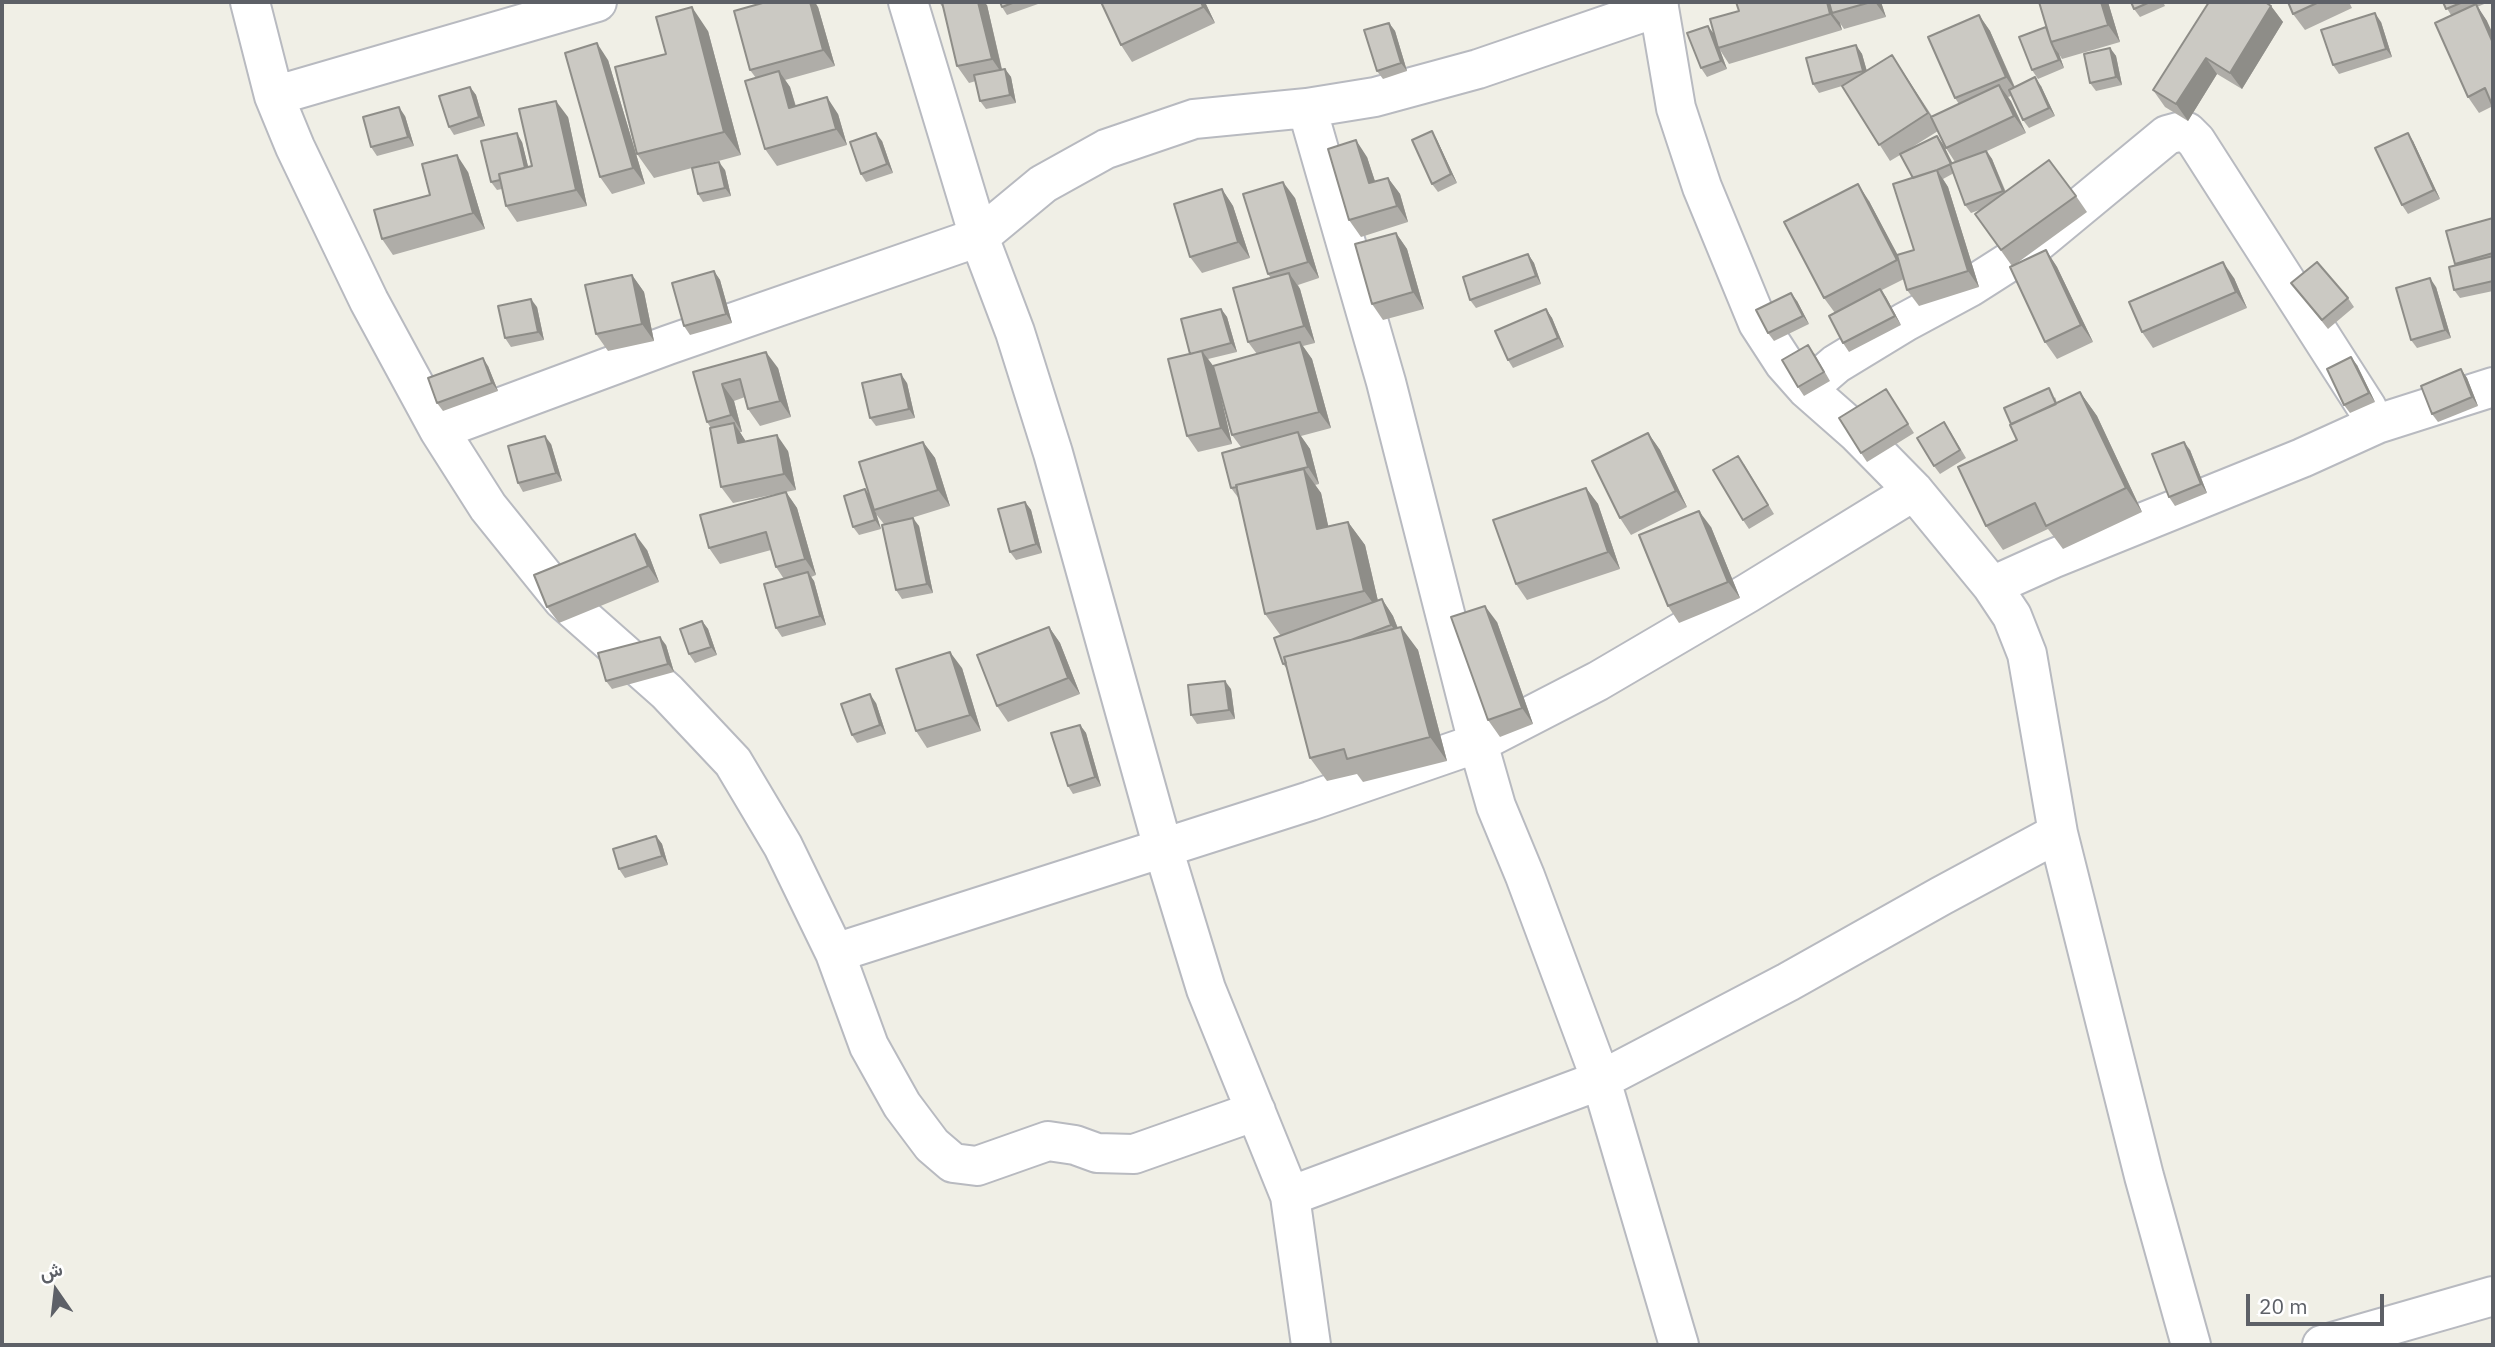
<!DOCTYPE html>
<html>
<head>
<meta charset="utf-8">
<style>
  body { margin:0 }
  #map { position:relative; width:2495px; height:1347px; overflow:hidden; background:#f0efe6; font-family:"IBM Plex Sans",Vazirmatn,sans-serif }
  canvas { display:block }
  .frame { position:absolute; inset:0; border:4px solid #5d6067; pointer-events:none }
  .north { position:absolute; left:21px; top:1256px; width:70px; height:70px; -webkit-text-stroke:5px #fff; paint-order:stroke; rotate:346deg; font-size:19px; font-weight:700; line-height:28px; text-align:center; color:#5d6067 }
  .north::after { content:''; display:block; margin:auto; width:24px; height:32px; background:#5d6067; clip-path:polygon(50% 0,100% 100%,50% 72%,0 100%) }
  .scale { position:absolute; left:2246px; top:1294px; width:138px; height:32px; box-sizing:border-box; border:4px solid #5d6067; border-top:0; padding-left:9px; font-size:21px; line-height:24px; white-space:nowrap; color:#5d6067; -webkit-text-stroke:5px #fff; paint-order:stroke }
</style>
</head>
<body>
<div id="map">
<canvas width="2495" height="1347"></canvas>
<div class="frame"></div>
<div class="north">ش</div>
<div class="scale">20 m</div>
</div>
<script>
const ctx = document.querySelector('canvas').getContext('2d');
ctx.lineJoin = 'round';
function shape(rows) {
  const path = new Path2D();
  for (const r of rows) {
    path.moveTo(r[0], r[1]);
    for (let i = 2; i < r.length; i += 2) path.lineTo(r[i], r[i + 1]);
  }
  return path;
}
function stroke(path, color, width, dash) {
  ctx.strokeStyle = color;
  ctx.lineWidth = width;
  ctx.lineCap = dash ? 'butt' : 'round';
  ctx.setLineDash(dash || []);
  ctx.stroke(path);
}
function fill(path, color) {
  ctx.fillStyle = color;
  ctx.fill(path, 'evenodd');
}
const street = shape([
  [250,2,274,96,295,147,369,301,439,430,488,507,563,600,667,692,733,762,783,846,835,953,869,1046,902,1105,932,1145,953,1163,977,1166,1048,1141,1075,1145,1097,1153,1134,1154,1256,1111],
  [908,2,979,237,1015,332,1053,453,1163,848,1206,989,1290,1196,1311,1345],
  [1658,2,1676,108,1702,187,1758,323,1784,363,1807,389,1857,433,1914,491,1992,586],
  [274,96,597,2],
  [1307,108,1375,97,1478,69,1659,7],
  [1807,389,1836,364,1905,322,1970,287,2028,250,2167,135,2178,132,2187,132,2196,141,2367,408],
  [439,430,668,345,979,237,1043,184,1106,149,1194,119,1307,108,1386,382,1478,743,1496,806,1525,876,1601,1080,1679,1345],
  [835,953,1310,801,1478,743,1598,681,1748,593,1914,491],
  [1290,1196,1601,1080,1788,982,1941,896,2058,833],
  [2191,1345,2144,1176,2058,833,2027,654,2012,616,1992,586,2052,559,2302,458,2377,424,2493,387],
  [2322,1345,2493,1296]
]);
const wall = shape([
  [939,2,987,5,1002,69,1005,69,1011,77,1016,103,986,109,980,101,976,81,969,83,957,66,943,8],
  [1000,2,1037,2,1038,4,1007,15,1002,7],
  [1101,2,1205,2,1215,23,1132,62,1121,45],
  [1736,2,1881,2,1886,17,1844,29,1840,23,1842,30,1729,64,1720,50,1727,69,1707,77,1701,68,1714,34,1716,40,1739,11],
  [2039,2,2108,2,2120,42,2062,59,2059,54,2064,68,2038,79,2032,70,2046,27],
  [2131,2,2163,2,2165,6,2140,17,2134,9],
  [2288,2,2349,2,2352,8,2305,30,2293,14],
  [2443,2,2489,2,2477,7,2487,21,2493,106,2479,113,2468,97,2451,15],
  [2268,4,2271,6,2283,22,2242,89,2217,74,2188,121,2165,107,2153,90],
  [818,7,835,66,785,80,790,87,796,106,838,114,847,145,777,166,765,149,756,78,750,70],
  [1979,15,1990,31,2015,87,2041,86,2055,116,2029,128,2023,120,2011,96,2008,97,2026,133,1987,151,1992,159,2006,192,2076,196,2087,212,2013,266,2046,250,2057,267,2093,342,2057,359,2045,342,2012,266,1975,214,1982,209,1971,213,1965,205,1954,173,1943,179,1948,187,1979,287,1919,306,1907,290,1904,279,1882,290,1901,325,1849,352,1843,343,1835,313,1824,298,1869,201,1897,255,1914,250,1913,178,1900,155,1890,161,1842,86,1819,93,1813,84,1856,45,1862,54,1867,71,1892,55,1932,116,1959,104,1955,98],
  [1938,131,1946,148,1955,162,1952,164,1943,144,1906,151],
  [2381,22,2392,57,2339,74,2333,65],
  [1389,23,1395,31,1407,71,1383,79,1377,71],
  [708,31,741,155,696,167,725,170,731,196,703,202,698,194,692,168,654,178,637,154,666,54],
  [2110,48,2116,56,2122,85,2096,91,2090,83],
  [608,60,645,184,612,194,600,177],
  [470,87,476,95,485,126,454,135,449,127],
  [405,116,414,146,377,156,371,147],
  [568,117,587,206,517,222,506,206,502,189,497,190,491,182,522,142,528,167,532,166],
  [1432,131,1437,140,1457,183,1438,192,1432,184],
  [882,141,893,173,866,182,861,174],
  [2413,141,2440,199,2408,214,2402,205],
  [1367,157,1375,181,1388,178,1400,194,1408,222,1361,237,1349,220],
  [468,172,485,229,393,255,382,239,430,195],
  [1222,189,1233,206,1250,258,1202,273,1190,257],
  [1295,198,1319,278,1298,285,1300,289,1315,343,1303,346,1312,359,1331,428,1301,436,1310,449,1319,484,1315,485,1321,493,1328,526,1348,522,1365,545,1378,601,1382,599,1393,616,1398,628,1418,650,1447,761,1363,782,1357,774,1327,781,1310,758,1288,670,1283,664,1281,636,1265,614,1240,500,1231,488,1241,447,1232,435,1216,378,1232,444,1198,452,1187,436,1190,354,1221,309,1227,317,1237,352,1208,359,1213,366,1257,354,1248,342,1271,278,1268,274],
  [2493,218,2493,291,2460,298,2454,290,2456,265,2455,264],
  [1396,233,1407,249,1424,309,1383,320,1372,304],
  [1528,254,1534,263,1541,284,1476,308,1470,300],
  [714,271,720,280,732,323,690,335,684,326],
  [632,275,644,292,654,341,608,351,596,334],
  [2234,278,2247,308,2153,348,2142,332],
  [2291,283,2348,298,2354,307,2328,329],
  [2436,287,2451,338,2417,348,2411,340],
  [1797,301,1809,324,1774,341,1768,333],
  [537,307,544,340,511,347,505,338],
  [1546,309,1552,318,1564,347,1513,368,1508,360],
  [1814,353,1830,381,1804,396,1798,387],
  [2357,365,2375,402,2350,413,2344,405],
  [488,366,498,391,443,411,437,403],
  [778,368,791,417,760,426,748,409,745,397,734,401,742,432,740,432,745,441,788,451,796,490,786,492,797,508,816,575,811,577,814,581,826,625,782,637,776,628,784,579,776,567,771,550,720,564,709,548,776,494,733,503,721,487,711,428,707,422,693,372],
  [2461,369,2467,378,2478,406,2438,422,2432,414],
  [907,383,915,418,876,426,870,418],
  [1886,389,1914,433,1867,462,1861,453],
  [2080,392,2097,416,2142,512,2063,549,2048,529,2003,550,1986,526,2017,440,2055,397,2057,403],
  [1950,431,1966,458,1940,474,1934,466],
  [1648,433,1660,450,1687,507,1631,535,1620,518],
  [923,442,935,458,950,506,908,519,919,526,933,593,902,599,896,590,884,524,876,514,881,529,859,535,853,527,865,489,869,494],
  [551,444,562,481,523,492,518,483],
  [2190,450,2207,493,2175,506,2169,497],
  [1744,464,1774,514,1749,529,1743,520],
  [1586,488,1598,504,1620,569,1527,600,1516,584],
  [1025,502,1031,510,1042,553,1016,560,1010,552],
  [1711,527,1740,598,1679,623,1668,606],
  [647,550,659,582,559,623,547,607],
  [702,621,708,629,717,655,695,663,689,654],
  [1497,622,1533,724,1500,737,1488,720],
  [1049,627,1060,643,1080,694,1008,722,997,706],
  [666,645,674,672,612,689,606,681],
  [962,668,981,731,927,748,916,731],
  [1231,689,1235,719,1197,724,1191,715],
  [876,703,886,734,857,743,852,735],
  [1080,725,1086,733,1101,786,1073,794,1068,786],
  [656,836,662,844,668,865,625,878,619,869]
]);
const shadedWall = shape([
  [810,2,815,2,818,7,835,66,823,50],
  [978,2,984,2,987,5,1003,75,992,59],
  [1201,2,1205,2,1215,23,1203,7],
  [1827,2,1833,2,1832,13,1840,23,1842,30,1830,14],
  [1875,2,1881,2,1886,17],
  [2101,2,2108,2,2120,42,2108,25],
  [2476,4,2487,21,2493,34,2493,43],
  [2271,6,2283,22,2242,89,2230,73],
  [692,7,708,31,741,155,724,132],
  [2375,13,2381,22,2392,57,2386,49],
  [1979,15,1990,31,2017,93,2006,77],
  [1389,23,1395,31,1407,71,1401,63],
  [1708,26,1714,34,1727,69,1721,61],
  [597,43,608,60,645,184,633,168],
  [1856,45,1862,54,1869,79,1863,71],
  [2053,46,2059,54,2064,68,2059,60],
  [2110,48,2116,56,2122,85,2116,77],
  [1892,55,1903,72,1940,130,1928,113],
  [2206,58,2217,74,2188,121,2176,104],
  [1005,69,1011,77,1016,103,1010,95],
  [779,71,790,87,801,125,789,108],
  [2035,77,2041,86,2055,116,2049,108],
  [1999,85,2011,101,2026,133,2014,116],
  [470,87,476,95,485,126,479,117],
  [827,97,838,114,847,145,836,129],
  [556,101,568,117,587,206,576,190],
  [399,107,405,116,414,146,408,137],
  [1432,131,1437,140,1457,183,1451,174],
  [517,133,522,142,532,182,526,173],
  [876,133,882,141,893,173,887,164],
  [2408,133,2413,141,2440,199,2434,190],
  [1937,136,1943,144,1957,172,1951,164],
  [1356,140,1367,157,1381,200,1369,183],
  [1986,151,1992,159,2008,199,2003,191],
  [457,155,468,172,485,229,473,213],
  [719,162,725,170,731,196,725,188],
  [1937,170,1948,187,1979,287,1968,271],
  [1388,178,1400,194,1408,222,1397,206],
  [1283,182,1295,198,1319,278,1308,262],
  [1858,184,1869,201,1909,276,1897,260],
  [1222,189,1233,206,1250,258,1238,242],
  [1396,233,1407,249,1424,309,1413,292],
  [2046,250,2057,267,2093,342,2081,325],
  [1528,254,1534,263,1541,284,1536,276],
  [2223,262,2234,278,2247,308,2236,292],
  [714,271,720,280,732,323,726,314],
  [1289,273,1300,289,1315,343,1304,326],
  [632,275,644,292,654,341,642,324],
  [2430,278,2436,287,2451,338,2445,330],
  [1880,289,1886,297,1901,325,1895,316],
  [1791,293,1797,301,1809,324,1803,316],
  [531,299,537,307,544,340,538,332],
  [1221,309,1227,317,1237,352,1231,343],
  [1546,309,1552,318,1564,347,1558,338],
  [1300,342,1312,359,1331,428,1319,412],
  [1202,351,1214,367,1232,444,1221,428],
  [766,352,778,368,791,417,780,401],
  [2351,357,2357,365,2375,402,2369,393],
  [483,358,488,366,498,391,492,383],
  [2461,369,2467,378,2478,406,2472,397],
  [901,374,907,383,915,418,909,409],
  [722,384,734,401,742,432,731,415],
  [2080,392,2097,416,2142,512,2126,488],
  [734,423,745,440,749,459,738,443],
  [1298,432,1310,449,1319,484,1308,467],
  [1648,433,1660,450,1687,507,1676,491],
  [777,435,788,451,796,490,784,474],
  [545,436,551,444,562,481,556,473],
  [923,442,935,458,950,506,938,490],
  [2184,442,2190,450,2207,493,2201,484],
  [1304,469,1321,493,1334,552,1317,529],
  [1586,488,1598,504,1620,569,1608,552],
  [865,489,871,498,874,510,876,513,881,529,875,520],
  [786,492,797,508,816,575,805,559],
  [1025,502,1031,510,1042,553,1036,544],
  [1699,511,1711,527,1740,598,1728,582],
  [913,518,919,526,933,593,927,584],
  [1348,522,1365,545,1381,614,1364,591],
  [635,534,647,550,659,582,648,566],
  [808,572,814,581,826,625,820,616],
  [1382,599,1393,616,1403,642,1391,625],
  [1485,606,1497,622,1533,724,1522,708],
  [702,621,708,629,717,655,711,647],
  [1049,627,1060,643,1080,694,1068,678],
  [1401,627,1418,650,1447,761,1430,737],
  [660,637,666,645,674,672,668,664],
  [950,652,962,668,981,731,970,715],
  [1225,681,1231,689,1235,719,1229,710],
  [870,694,876,703,886,734,880,725],
  [1080,725,1086,733,1101,786,1095,777],
  [656,836,662,844,668,865,662,856]
]);
const building = shape([
  [766,2,810,2,823,50,750,70,734,11,766,2],
  [942,2,978,2,992,59,957,66,942,2],
  [1000,2,1015,2,1002,7,1000,2],
  [1101,2,1201,2,1203,7,1121,45,1101,2],
  [1736,2,1827,2,1830,14,1718,48,1710,19,1739,11,1736,2],
  [1829,2,1871,2,1832,13,1829,2],
  [2039,2,2101,2,2108,25,2051,42,2039,2],
  [2131,2,2150,2,2134,9,2131,2],
  [2209,2,2265,2,2271,6,2230,73,2206,58,2176,104,2153,90,2209,2],
  [2288,2,2319,2,2293,14,2288,2],
  [2443,2,2463,2,2446,9,2443,2],
  [2476,4,2493,43,2493,107,2485,88,2468,97,2435,23,2476,4],
  [692,7,724,132,637,154,615,67,666,54,656,17,692,7],
  [2375,13,2386,49,2333,65,2321,30,2375,13],
  [1979,15,2006,77,1955,98,1928,37,1979,15],
  [1389,23,1401,63,1377,71,1364,30,1389,23],
  [1708,26,1721,61,1701,68,1687,33,1708,26],
  [2046,27,2051,42,2059,60,2032,70,2019,37,2046,27],
  [597,43,633,168,600,177,565,53,597,43],
  [1856,45,1863,71,1813,84,1806,58,1856,45],
  [2110,48,2116,77,2090,83,2084,54,2110,48],
  [1892,55,1928,113,1879,145,1842,86,1892,55],
  [1005,69,1010,95,980,101,974,75,1005,69],
  [779,71,789,108,827,97,836,129,765,149,745,81,779,71],
  [2035,77,2049,108,2023,120,2009,90,2035,77],
  [1999,85,2014,116,1946,148,1931,117,1999,85],
  [470,87,479,117,449,127,439,96,470,87],
  [556,101,576,190,506,206,499,174,532,166,519,109,556,101],
  [399,107,408,137,371,147,363,117,399,107],
  [1432,131,1451,174,1432,184,1412,140,1432,131],
  [517,133,525,168,499,174,500,180,491,182,481,141,517,133],
  [876,133,887,164,861,174,850,142,876,133],
  [2408,133,2434,190,2402,205,2375,148,2408,133],
  [1937,136,1951,164,1937,170,1913,178,1900,154,1937,136],
  [1356,140,1369,183,1388,178,1397,206,1349,220,1328,149,1356,140],
  [1986,151,2003,191,1965,205,1950,164,1986,151],
  [457,155,473,213,382,239,374,210,430,195,422,164,457,155],
  [2049,160,2076,196,2001,250,1975,214,2049,160],
  [719,162,725,188,698,194,692,168,719,162],
  [1937,170,1968,271,1907,290,1897,255,1914,250,1893,184,1937,170],
  [1283,182,1308,262,1268,274,1243,194,1283,182],
  [1858,184,1897,260,1824,298,1784,222,1858,184],
  [1222,189,1238,242,1190,257,1174,204,1222,189],
  [2493,218,2493,253,2455,264,2446,231,2493,218],
  [1396,233,1413,292,1372,304,1355,244,1396,233],
  [2046,250,2081,325,2045,342,2010,267,2046,250],
  [1528,254,1536,276,1470,300,1463,277,1528,254],
  [2493,256,2493,281,2454,290,2449,267,2493,256],
  [2223,262,2236,292,2142,332,2129,302,2223,262],
  [2317,262,2348,298,2322,320,2291,283,2317,262],
  [714,271,726,314,684,326,672,283,714,271],
  [1289,273,1304,326,1248,342,1233,288,1289,273],
  [632,275,642,324,596,334,585,285,632,275],
  [2430,278,2445,330,2411,340,2396,288,2430,278],
  [1880,289,1895,316,1843,343,1829,316,1880,289],
  [1791,293,1803,316,1768,333,1756,310,1791,293],
  [531,299,538,332,505,338,498,306,531,299],
  [1221,309,1231,343,1190,354,1181,319,1221,309],
  [1546,309,1558,338,1508,360,1495,331,1546,309],
  [1300,342,1319,412,1232,435,1213,366,1300,342],
  [1808,345,1824,372,1798,387,1782,360,1808,345],
  [1202,351,1221,428,1187,436,1168,359,1202,351],
  [766,352,780,401,748,409,740,379,722,384,731,415,707,422,693,372,766,352],
  [2351,357,2369,393,2344,405,2327,369,2351,357],
  [483,358,492,383,437,403,428,378,483,358],
  [2461,369,2472,397,2432,414,2421,386,2461,369],
  [901,374,909,409,870,418,862,383,901,374],
  [2049,388,2056,404,2011,424,2004,408,2049,388],
  [1886,389,1908,424,1861,453,1839,418,1886,389],
  [2080,392,2126,488,2046,526,2035,503,1986,526,1958,467,2017,440,2010,425,2080,392],
  [1944,422,1960,450,1934,466,1917,438,1944,422],
  [734,423,738,443,777,435,784,474,721,487,710,428,734,423],
  [1298,432,1308,467,1236,485,1237,487,1231,488,1222,453,1298,432],
  [1648,433,1676,491,1620,518,1592,461,1648,433],
  [545,436,556,473,518,483,508,446,545,436],
  [923,442,938,490,874,510,859,462,923,442],
  [2184,442,2201,484,2169,497,2152,454,2184,442],
  [1738,456,1768,505,1743,520,1713,470,1738,456],
  [1304,469,1317,529,1348,522,1364,591,1265,614,1236,485,1304,469],
  [1586,488,1608,552,1516,584,1493,520,1586,488],
  [865,489,875,520,853,527,844,496,865,489],
  [786,492,805,559,776,567,766,532,709,548,700,515,786,492],
  [1025,502,1036,544,1010,552,998,509,1025,502],
  [1699,511,1728,582,1668,606,1639,535,1699,511],
  [913,518,927,584,896,590,882,525,913,518],
  [635,534,648,566,547,607,534,575,635,534],
  [808,572,820,616,776,628,764,584,808,572],
  [1382,599,1391,625,1351,640,1284,657,1286,663,1283,664,1274,638,1382,599],
  [1485,606,1522,708,1488,720,1451,617,1485,606],
  [702,621,711,647,689,654,680,629,702,621],
  [1049,627,1068,678,997,706,977,655,1049,627],
  [1401,627,1430,737,1347,759,1344,749,1310,758,1284,657,1401,627],
  [660,637,668,664,606,681,598,653,660,637],
  [950,652,970,715,916,731,896,669,950,652],
  [1225,681,1229,710,1191,715,1188,685,1225,681],
  [870,694,880,725,852,735,841,704,870,694],
  [1080,725,1095,777,1068,786,1051,733,1080,725],
  [656,836,662,856,619,869,613,849,656,836]
]);
stroke(street, '#b8bac0', 42);
stroke(street, '#fff', 38);
fill(wall, '#afada8');
fill(shadedWall, '#8e8d88');
fill(building, '#cbc9c3');
stroke(building, '#8e8d88', 2);
</script>
</body>
</html>
